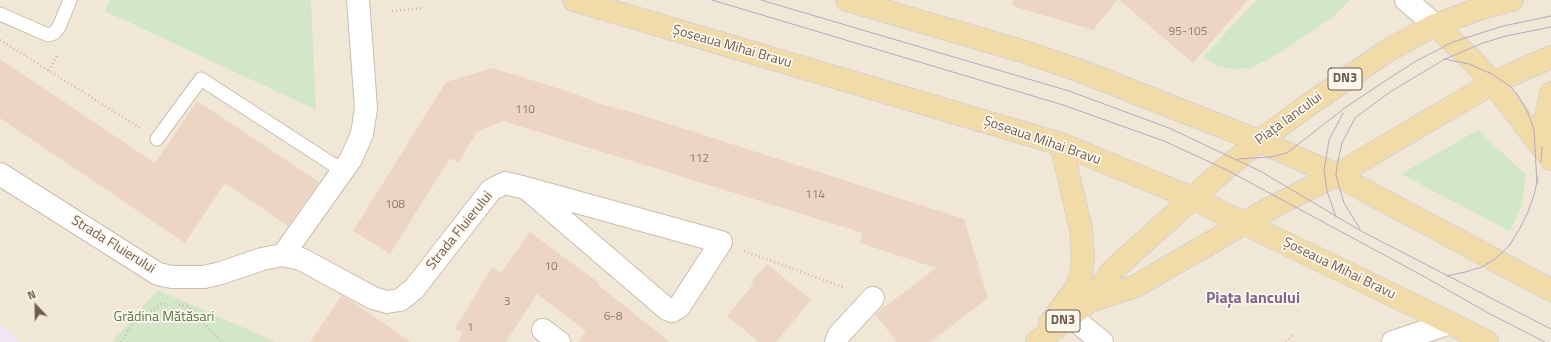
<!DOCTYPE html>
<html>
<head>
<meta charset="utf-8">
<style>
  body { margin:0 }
  #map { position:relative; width:1551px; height:342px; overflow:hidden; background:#faf4e8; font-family:"Titillium Web",sans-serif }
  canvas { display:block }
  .north { position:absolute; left:16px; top:286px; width:40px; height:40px; -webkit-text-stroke:3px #fdf8ee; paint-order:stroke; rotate:338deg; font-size:11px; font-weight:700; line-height:16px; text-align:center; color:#715d4f }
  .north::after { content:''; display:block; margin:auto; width:14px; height:18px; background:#715d4f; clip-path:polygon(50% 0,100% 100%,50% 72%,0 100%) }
</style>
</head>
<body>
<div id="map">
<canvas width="1551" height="342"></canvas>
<div class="north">N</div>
</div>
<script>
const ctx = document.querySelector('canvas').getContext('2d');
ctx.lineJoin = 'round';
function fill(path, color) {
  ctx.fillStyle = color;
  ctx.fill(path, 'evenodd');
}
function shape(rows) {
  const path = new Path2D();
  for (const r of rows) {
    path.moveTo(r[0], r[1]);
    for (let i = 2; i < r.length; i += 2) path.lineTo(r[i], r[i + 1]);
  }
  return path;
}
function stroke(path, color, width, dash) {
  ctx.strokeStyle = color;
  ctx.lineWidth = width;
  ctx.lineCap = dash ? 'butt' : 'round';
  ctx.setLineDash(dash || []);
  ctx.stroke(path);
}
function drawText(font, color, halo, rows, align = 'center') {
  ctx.font = font + ' "Titillium Web",sans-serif';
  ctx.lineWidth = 3.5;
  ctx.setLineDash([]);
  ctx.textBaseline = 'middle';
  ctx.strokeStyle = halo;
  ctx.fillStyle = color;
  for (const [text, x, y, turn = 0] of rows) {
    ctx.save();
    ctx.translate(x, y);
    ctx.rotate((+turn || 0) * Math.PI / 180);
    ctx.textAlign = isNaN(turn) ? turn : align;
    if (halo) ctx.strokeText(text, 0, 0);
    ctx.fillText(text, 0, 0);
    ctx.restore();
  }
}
const residential = shape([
  [0,0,1551,0,1551,342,0,342]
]);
const education = shape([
  [0,324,21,342,0,342]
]);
const green = shape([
  [110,0,311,0,316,110,105,11],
  [1257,0,1350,0,1333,17,1281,52,1251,68,1231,69,1217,66,1203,57],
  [1478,130,1526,175,1522,206,1510,231,1401,174],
  [158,290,276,342,112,342]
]);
const building = shape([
  [1013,0,1117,0,1093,30,1012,6],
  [1119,0,1248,0,1193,63],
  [0,59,155,163,197,101,319,182,288,226,225,183,185,243,0,118],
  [493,68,570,92,598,103,648,117,964,219,988,298,931,342,897,342,875,314,936,268,860,243,863,233,503,121,477,132,458,163,450,158,390,254,353,231,446,82],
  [530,232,599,283,598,285,670,342,578,342,586,331,537,294,506,342,457,342,463,333,455,329,492,267,501,273],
  [767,264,811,300,776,342,759,342,727,316,754,283,752,281],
  [342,295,347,298,411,342,310,342]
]);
const path = shape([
  [392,11,423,8],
  [0,40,140,128],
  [49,71,57,55],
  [744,251,846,288],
  [179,305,188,306,222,342],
  [121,342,133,323,161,304,166,304],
  [1286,342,1293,335]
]);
const lane = shape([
  [0,14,48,35,54,33,59,27,70,0],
  [157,139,201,79,343,171]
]);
const street = shape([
  [1406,0,1435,25],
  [0,174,158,274,172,277,204,277,221,273,262,259,283,255,301,259,373,298,387,302,400,300,414,289,491,190,505,183,526,188,721,242,679,307,672,311,667,309,526,188],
  [283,255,351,159,362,134,366,108,358,0],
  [1070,316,1102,342],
  [543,330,559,342],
  [836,342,839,335,873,298],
  [1393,342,1450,323]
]);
const primary = shape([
  [574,0,1061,144,1192,198,1450,323,1487,342],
  [847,0,1022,51,1078,70,1259,141,1336,175,1551,290],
  [1435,25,1472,60,1493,83,1551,159],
  [1542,147,1545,121,1551,93],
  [1090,301,1136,286,1267,210,1336,175,1493,83,1551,57],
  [1050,323,1076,288,1081,275,1083,258,1081,229,1061,144],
  [1037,342,1090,301,1113,270,1225,169,1259,141,1307,106,1387,51,1435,25,1482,8,1512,0]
]);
const tram = shape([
  [712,0,1063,105,1164,141,1225,169,1425,277,1490,314,1545,342],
  [761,0,1069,91,1169,128,1260,171,1361,231,1551,329],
  [1444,59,1469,64,1492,74,1511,87,1517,94,1528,113,1534,130,1537,183],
  [1238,159,1270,157,1287,153,1346,107,1382,83,1416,61,1453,42,1503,26,1551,16],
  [1541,162,1542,147],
  [1336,217,1327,191,1324,170,1329,140,1343,113],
  [1360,229,1344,203,1336,175,1337,165,1342,143,1355,118,1390,92,1445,59,1483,43,1506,36,1551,27],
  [1447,276,1465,272,1482,267,1495,259,1509,246,1519,230,1528,212,1534,195,1538,177]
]);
const numberNames = [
  ["95-105",1188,32],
  ["110",525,110],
  ["112",699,159],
  ["114",815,195],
  ["108",395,205],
  ["10",551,267],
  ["3",507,302],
  ["6-8",613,317],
  ["1",470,328]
];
const shields = [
  [1345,79,34],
  [1063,321,34]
];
const shieldNames = [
  ["DN3",1345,79],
  ["DN3",1063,321]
];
const streetNames = [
  ["Șoseaua Mihai Bravu",732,47,16],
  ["Piața Iancului",1289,119,-36],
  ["Șoseaua Mihai Bravu",1042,141,19],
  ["Strada Fluierului",460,231,-51],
  ["Strada Fluierului",113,245,32],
  ["Șoseaua Mihai Bravu",1339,269,26]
];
const parkNames = [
  ["Grădina Mătăsari",164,318]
];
const quarterNames = [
  ["Piața Iancului",1253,299]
];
fill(residential, '#f1e7d7');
fill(education, '#f1e5f6');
fill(green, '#d2e6c8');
fill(building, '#ecd6c3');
stroke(lane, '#cbbdaf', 15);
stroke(street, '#cbbdaf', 24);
stroke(primary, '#d7d2ce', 24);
stroke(path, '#d1baa6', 2.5, [1, 3]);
stroke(lane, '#fff', 13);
stroke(street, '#fff', 22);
stroke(primary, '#f1dba8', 22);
stroke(tram, '#b8a8c3', 1);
drawText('12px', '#907b6c', null, numberNames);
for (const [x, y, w] of shields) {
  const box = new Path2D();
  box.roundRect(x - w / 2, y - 11, w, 22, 3);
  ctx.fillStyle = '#fdf8ee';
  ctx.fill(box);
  stroke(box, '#715d4f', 1);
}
drawText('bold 13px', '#715d4f', null, shieldNames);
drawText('14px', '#715d4f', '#fdf8ee', streetNames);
drawText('14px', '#567b4b', '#fdf8ee', parkNames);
drawText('bold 16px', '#83668d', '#fdf8ee', quarterNames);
</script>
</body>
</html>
